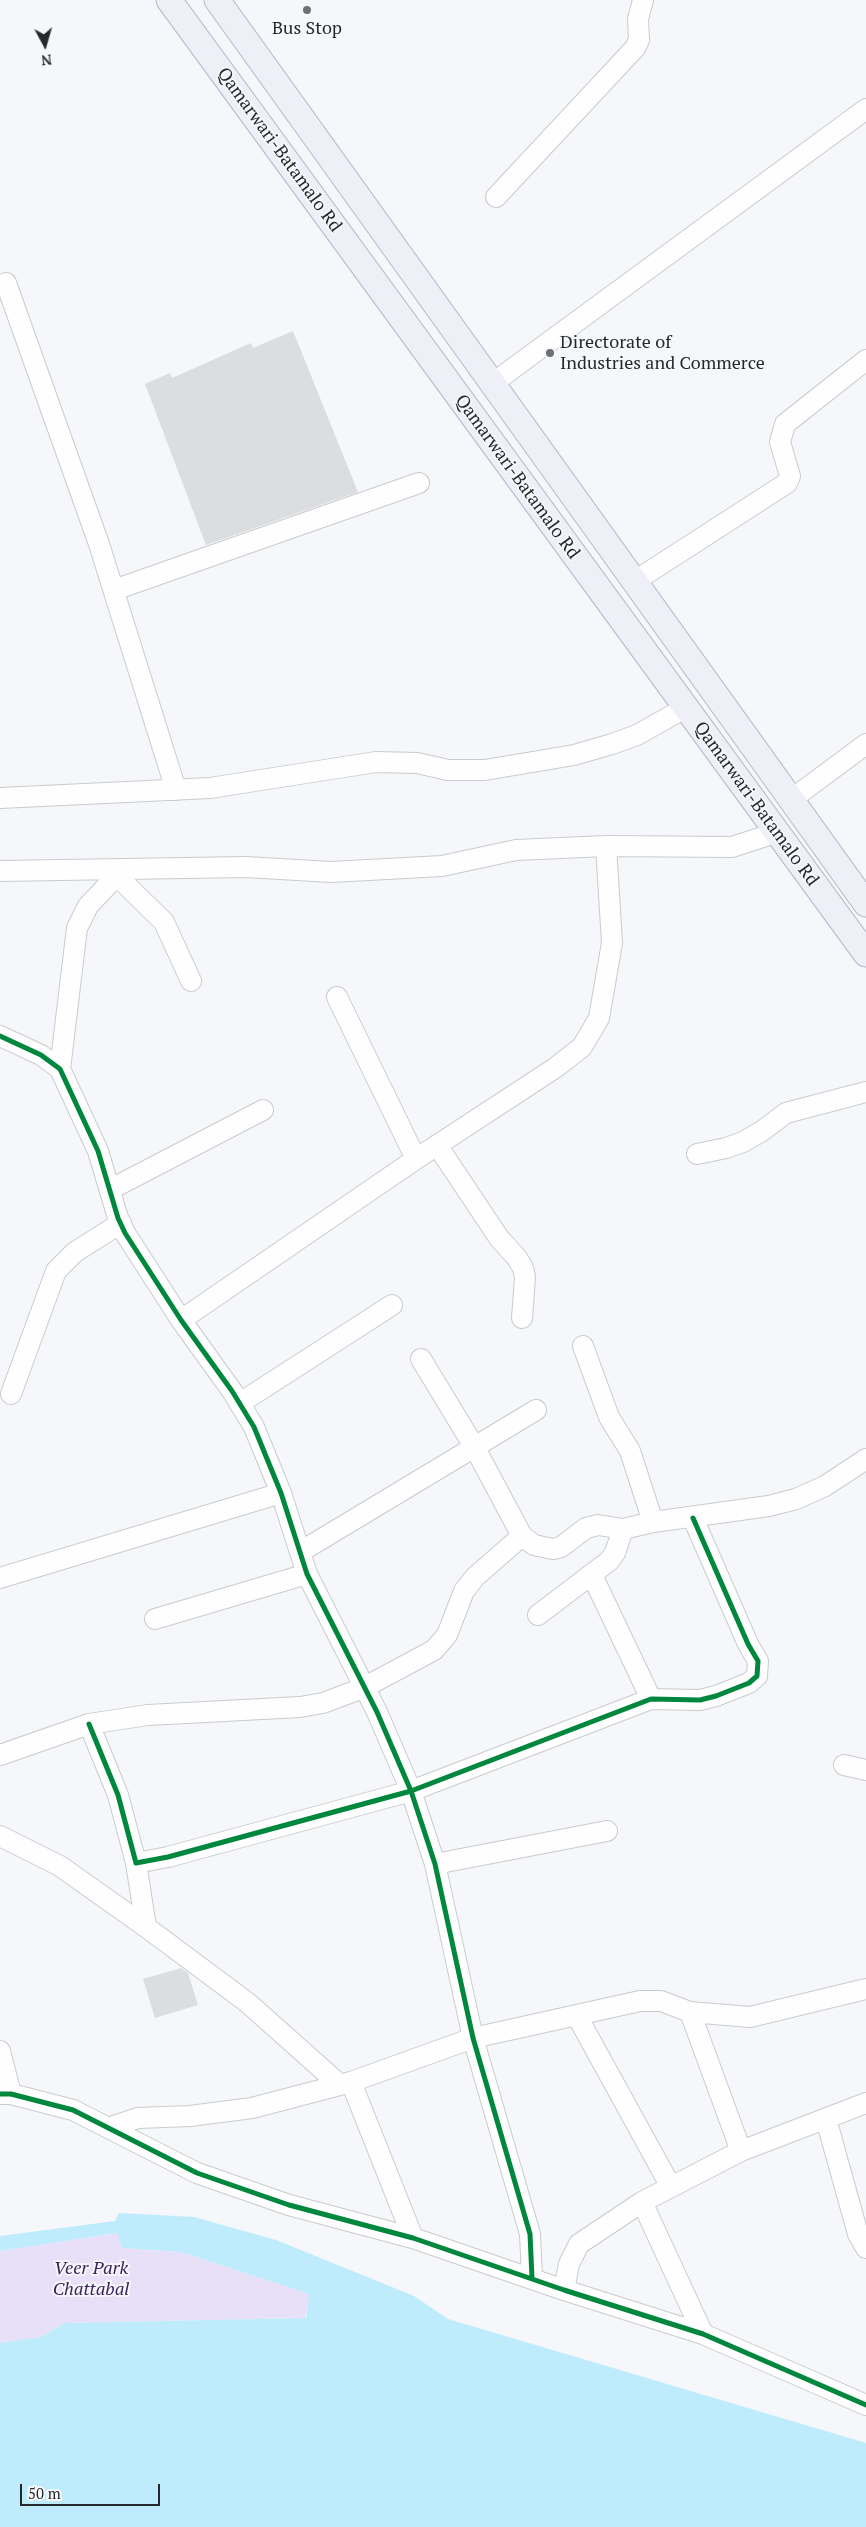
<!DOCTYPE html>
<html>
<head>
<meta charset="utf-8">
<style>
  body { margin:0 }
  #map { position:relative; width:866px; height:2527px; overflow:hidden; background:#f5f7fa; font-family:"PT Serif",serif }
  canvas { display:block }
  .north { position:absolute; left:20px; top:20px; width:50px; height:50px; -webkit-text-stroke:4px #f4f7fb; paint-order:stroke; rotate:174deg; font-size:14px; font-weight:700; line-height:20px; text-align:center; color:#272829 }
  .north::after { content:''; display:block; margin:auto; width:18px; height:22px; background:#272829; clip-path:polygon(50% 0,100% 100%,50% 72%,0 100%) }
  .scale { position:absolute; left:20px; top:2484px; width:140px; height:22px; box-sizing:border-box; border:2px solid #272829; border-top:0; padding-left:6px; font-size:15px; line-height:18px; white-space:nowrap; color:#272829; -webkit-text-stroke:4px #f4f7fb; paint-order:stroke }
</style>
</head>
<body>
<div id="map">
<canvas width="866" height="2527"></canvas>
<div class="north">N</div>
<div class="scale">50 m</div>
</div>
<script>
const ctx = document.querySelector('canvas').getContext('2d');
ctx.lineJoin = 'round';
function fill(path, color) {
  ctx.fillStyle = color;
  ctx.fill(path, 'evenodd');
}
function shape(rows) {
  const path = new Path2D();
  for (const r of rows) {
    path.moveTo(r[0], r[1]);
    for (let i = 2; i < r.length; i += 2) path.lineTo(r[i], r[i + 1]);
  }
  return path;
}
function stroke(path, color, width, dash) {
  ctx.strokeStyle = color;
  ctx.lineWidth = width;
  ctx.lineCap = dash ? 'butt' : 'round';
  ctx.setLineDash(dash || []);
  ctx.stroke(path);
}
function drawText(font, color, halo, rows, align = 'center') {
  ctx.font = font + ' "PT Serif",serif';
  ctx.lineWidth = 4;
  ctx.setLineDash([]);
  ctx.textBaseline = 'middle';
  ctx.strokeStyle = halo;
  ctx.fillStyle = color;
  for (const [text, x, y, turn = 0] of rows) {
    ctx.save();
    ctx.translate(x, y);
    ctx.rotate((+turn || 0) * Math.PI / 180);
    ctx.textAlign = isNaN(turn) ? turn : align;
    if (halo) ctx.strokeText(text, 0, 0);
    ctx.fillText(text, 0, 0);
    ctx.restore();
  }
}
const green = shape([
  [118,2233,122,2248,181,2252,310,2294,305,2318,64,2323,41,2337,0,2343,0,2251]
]);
const water = shape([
  [119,2213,194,2217,276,2240,414,2296,448,2319,866,2443,866,2527,0,2527,0,2343,41,2337,64,2323,306,2318,309,2294,181,2252,122,2248,117,2233,0,2251,0,2236,115,2221]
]);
const building = shape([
  [293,331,358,492,206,545,145,384,170,373,172,378,251,343,253,348],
  [181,1968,188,1973,198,2005,155,2018,143,1979]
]);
const minor = shape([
  [496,197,635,48,639,40,638,19,643,0],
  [6,283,99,544,176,790],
  [493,383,866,109],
  [635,581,787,483,790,476,780,442,785,424,866,360],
  [114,590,419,483],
  [0,798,210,788,376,762,417,763,448,770,485,770,574,755,612,744,637,735,685,708],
  [792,799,866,744],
  [0,871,246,867,331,872,442,866,516,850,606,846,732,847,775,833],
  [117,876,164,922,191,981],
  [337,997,416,1159],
  [0,1036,41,1055,60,1069,98,1151,118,1218,125,1233,181,1320,232,1391,254,1427,281,1493,307,1574,377,1712,411,1791,435,1864,473,2038,530,2234,532,2278],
  [60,1069,77,928,88,906,121,871],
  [437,1145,499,1238,517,1258,523,1268,525,1277,522,1318],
  [697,1154,726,1148,743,1142,762,1131,786,1113,866,1092],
  [111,1189,263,1110],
  [181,1320,416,1159,555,1068,582,1047,599,1018,612,943,606,846],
  [583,1346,609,1417,630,1451,653,1522],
  [421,1359,475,1448,522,1536],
  [11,1394,56,1271,75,1252,121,1223],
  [240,1403,392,1305],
  [300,1552,536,1410],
  [592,1575,651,1699],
  [0,1578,281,1493],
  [538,1615,609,1561,615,1553,623,1529],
  [155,1619,307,1574],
  [89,1724,118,1795,136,1863,168,1857,411,1791,651,1699,700,1700,716,1696,749,1683,757,1676,758,1661,748,1644,693,1518],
  [0,1755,89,1724,148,1715,300,1707,323,1703,363,1688,434,1650,447,1635,464,1591,475,1577,522,1536,534,1545,553,1549,561,1547,586,1528,598,1525,623,1529,653,1522,769,1506,796,1499,825,1486,866,1459],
  [844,1765,866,1770],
  [0,1836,60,1866,146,1927,248,2003,340,2085],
  [136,1863,146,1927],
  [435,1864,607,1831],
  [690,2012,741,2151],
  [577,2016,671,2187],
  [0,2051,11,2094],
  [351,2082,413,2238],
  [0,2094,11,2094,73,2110,197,2173,289,2205,413,2238,564,2290,703,2334,866,2405],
  [826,2119,858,2234,866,2248],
  [108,2128,138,2118,190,2116,252,2108,351,2082,473,2038,640,2001,661,2001,690,2012,750,2017,866,1989],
  [642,2202,703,2334],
  [564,2290,569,2264,579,2244,642,2202,741,2151,866,2103]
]);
const major = shape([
  [169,0,866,954],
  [217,0,866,904]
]);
const cycleway = shape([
  [0,1036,41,1055,60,1069,98,1151,118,1218,125,1233,181,1320,232,1391,254,1427,281,1493,307,1574,377,1712,411,1791,435,1864,473,2038,530,2234,532,2278],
  [89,1724,118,1795,136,1863,168,1857,411,1791,651,1699,700,1700,716,1696,749,1683,757,1676,758,1661,748,1644,693,1518],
  [0,2094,11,2094,73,2110,197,2173,289,2205,413,2238,564,2290,703,2334,866,2405]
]);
const markers = [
  [307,10,5,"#6f7072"],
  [550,353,5,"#6f7072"]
];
const poiNames = [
  ["Bus Stop",307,29],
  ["Directorate of",560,343,"left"],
  ["Industries and Commerce",560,364,"left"]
];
const streetNames = [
  ["Qamarwari-Batamalo Rd",279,150,54],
  ["Qamarwari-Batamalo Rd",517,477,54],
  ["Qamarwari-Batamalo Rd",756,804,54]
];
const parkNames = [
  ["Veer Park",91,2269],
  ["Chattabal",91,2290]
];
fill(green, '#e8e0f8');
fill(water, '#bfecfc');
fill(building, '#dbdddf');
stroke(minor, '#cacbcd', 22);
stroke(major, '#b7b8c6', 27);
stroke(minor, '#fefefe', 20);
stroke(major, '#efeff7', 25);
stroke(cycleway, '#00873e', 5);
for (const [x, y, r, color] of markers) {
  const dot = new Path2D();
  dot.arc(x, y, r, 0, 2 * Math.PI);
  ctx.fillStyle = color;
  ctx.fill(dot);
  stroke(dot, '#f4f7fb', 2);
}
drawText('18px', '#272829', '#f4f7fb', poiNames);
drawText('18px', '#272829', '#f4f7fb', streetNames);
drawText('italic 18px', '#3d225b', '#f4f7fb', parkNames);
</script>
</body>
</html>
